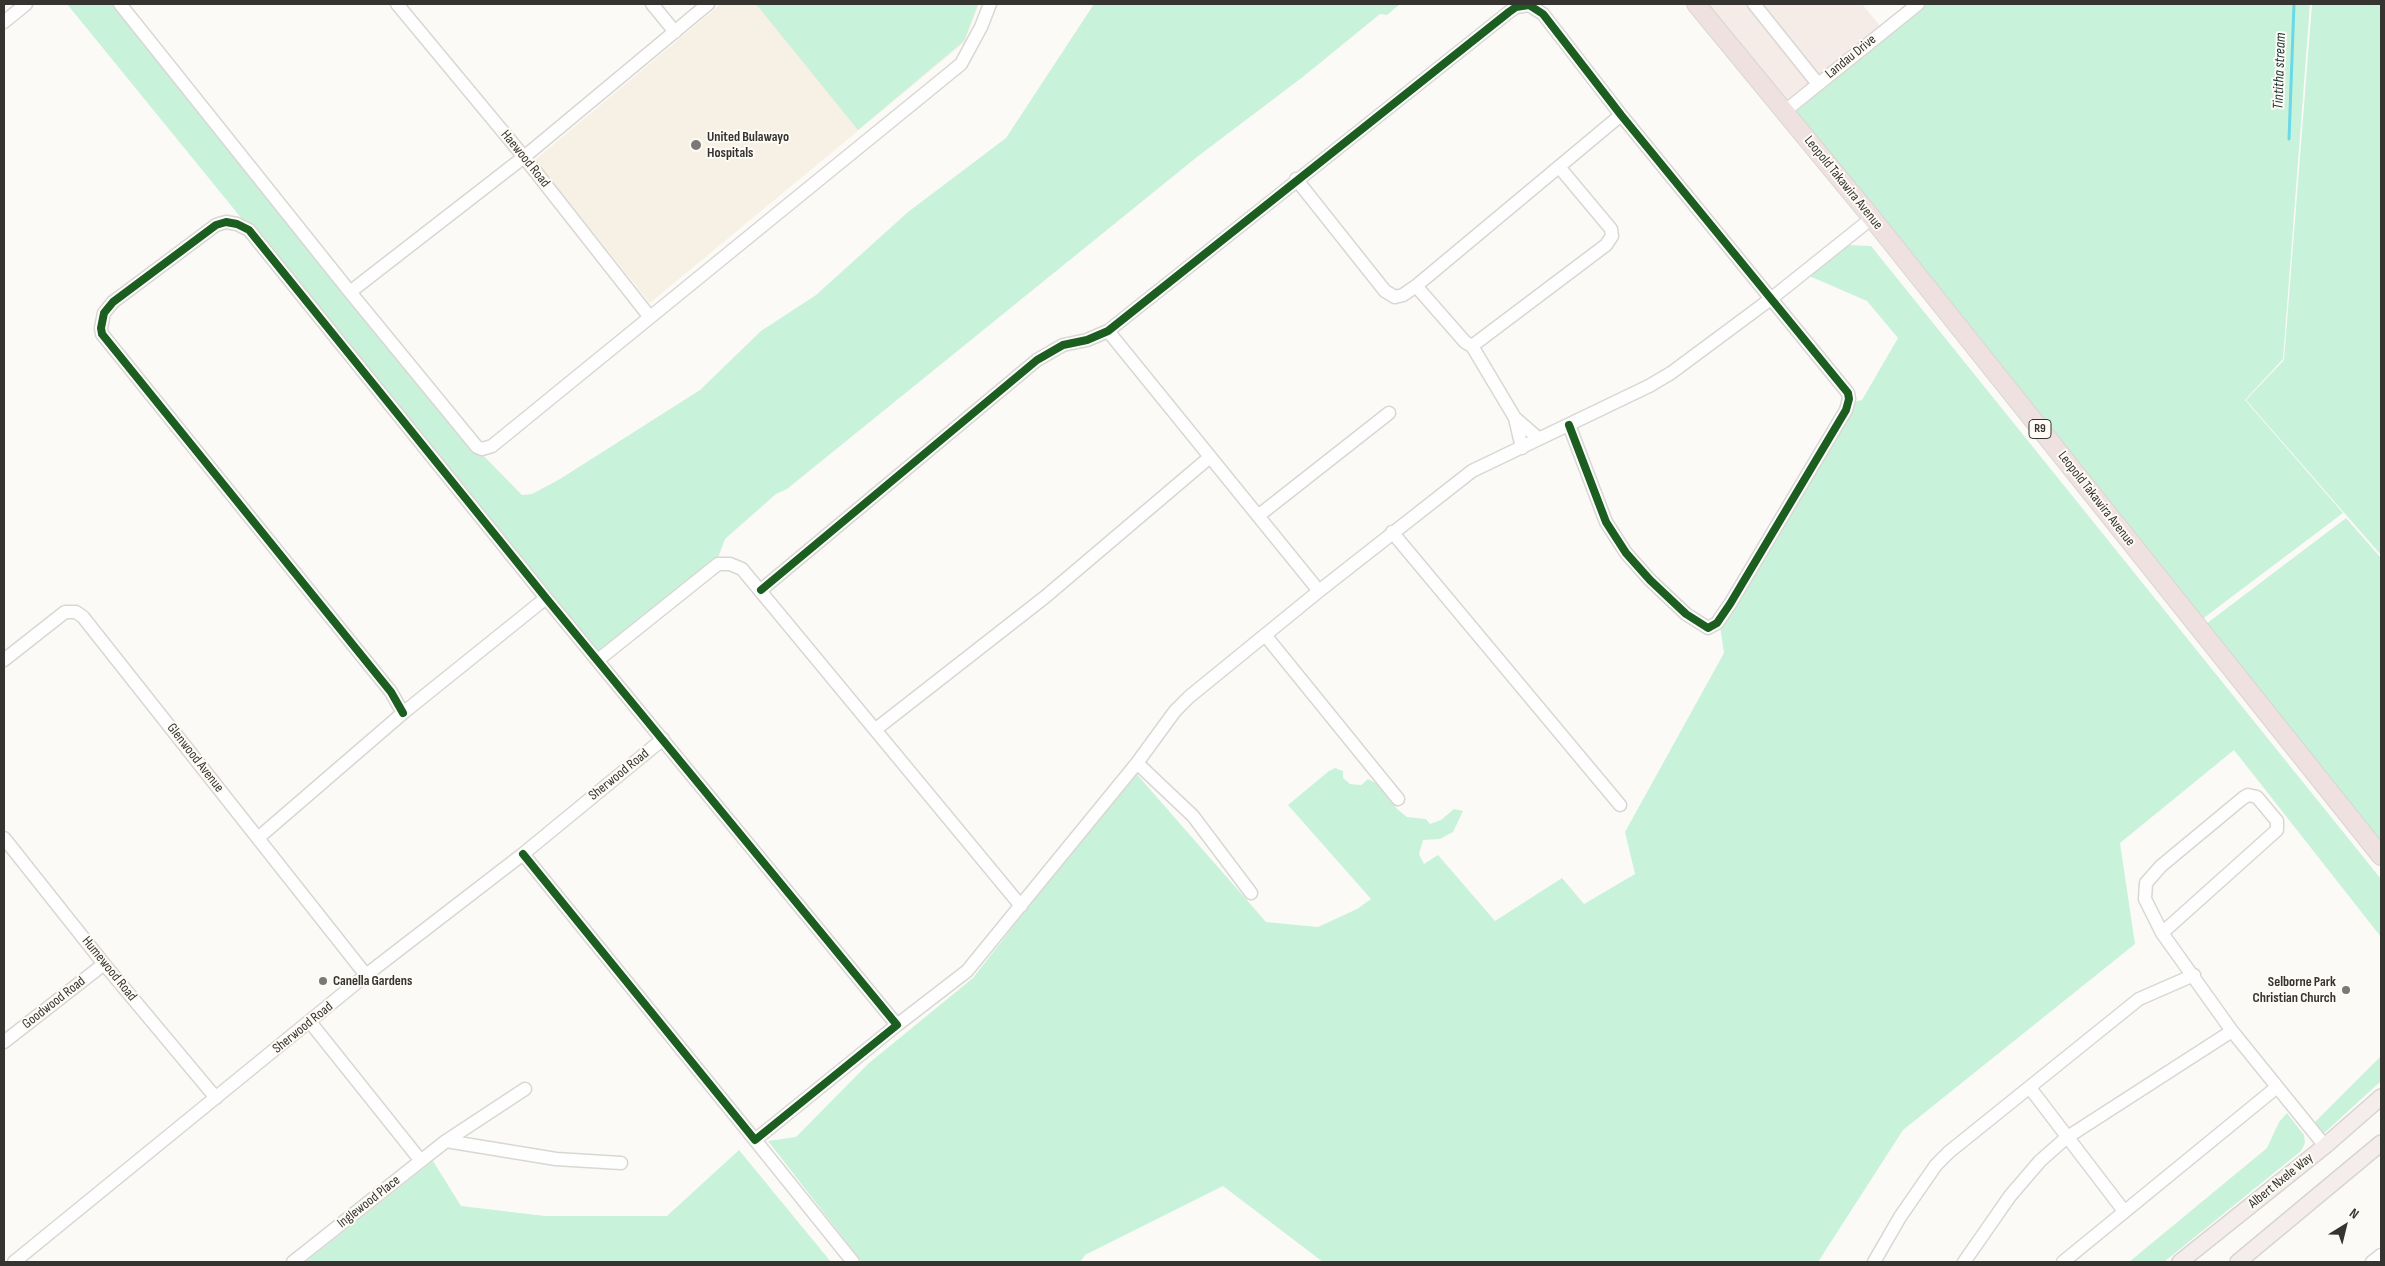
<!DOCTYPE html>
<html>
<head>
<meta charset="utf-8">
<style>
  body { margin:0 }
  #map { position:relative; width:2385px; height:1266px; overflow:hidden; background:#fcfaf7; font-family:"Sofia Sans Condensed",sans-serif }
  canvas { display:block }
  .frame { position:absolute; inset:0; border:5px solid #363430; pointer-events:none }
  .north { position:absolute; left:2320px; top:1201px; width:50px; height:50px; -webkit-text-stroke:4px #fefbf5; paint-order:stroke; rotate:36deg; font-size:14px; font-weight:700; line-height:20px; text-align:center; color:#363430 }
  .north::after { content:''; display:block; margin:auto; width:18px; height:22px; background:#363430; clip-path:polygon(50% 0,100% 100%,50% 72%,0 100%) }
</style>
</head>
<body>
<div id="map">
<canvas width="2385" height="1266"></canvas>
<div class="frame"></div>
<div class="north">N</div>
</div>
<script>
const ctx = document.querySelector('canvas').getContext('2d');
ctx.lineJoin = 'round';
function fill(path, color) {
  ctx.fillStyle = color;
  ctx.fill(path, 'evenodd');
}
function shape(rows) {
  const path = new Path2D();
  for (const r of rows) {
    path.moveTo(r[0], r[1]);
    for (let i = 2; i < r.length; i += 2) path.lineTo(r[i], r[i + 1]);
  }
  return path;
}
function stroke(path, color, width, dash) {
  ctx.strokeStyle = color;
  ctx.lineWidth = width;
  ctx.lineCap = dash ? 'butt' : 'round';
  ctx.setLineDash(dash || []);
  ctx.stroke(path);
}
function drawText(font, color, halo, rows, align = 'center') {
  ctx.font = font + ' "Sofia Sans Condensed",sans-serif';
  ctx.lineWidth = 4;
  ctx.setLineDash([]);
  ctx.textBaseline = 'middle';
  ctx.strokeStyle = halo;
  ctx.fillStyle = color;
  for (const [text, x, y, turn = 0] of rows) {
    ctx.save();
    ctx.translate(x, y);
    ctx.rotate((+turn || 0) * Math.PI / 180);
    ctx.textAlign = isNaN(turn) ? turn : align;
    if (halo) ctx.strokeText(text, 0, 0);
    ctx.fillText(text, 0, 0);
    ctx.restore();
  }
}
const commercial = shape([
  [1702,4,1862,4,1881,27,1782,104]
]);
const built = shape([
  [721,4,979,4,965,42,650,303,535,160]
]);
const green = shape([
  [67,4,116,4,476,448,522,495,532,494,560,479,700,390,761,331,816,295,908,212,1006,138,1094,4,1400,4,1387,15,1380,14,1304,76,1197,157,787,489,776,494,725,539,716,563,599,655,479,510],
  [756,4,978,4,964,41,858,130],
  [1927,4,2310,4,2283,359,2245,400,2343,513,2201,620,1794,113],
  [2312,4,2381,4,2381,555,2246,400,2284,360],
  [1847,245,1871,246,2381,879,2381,937,2234,750,2120,843,2135,944,1903,1130,1818,1262,1323,1262,1223,1186,1085,1255,1080,1262,862,1262,768,1141,796,1137,869,1063,973,978,1134,771,1266,922,1318,927,1357,909,1371,899,1288,805,1329,771,1335,768,1343,771,1343,778,1350,784,1361,785,1368,779,1381,786,1397,809,1407,817,1426,819,1430,824,1441,820,1454,809,1463,811,1453,832,1440,839,1423,840,1419,854,1424,864,1438,855,1495,921,1562,878,1584,904,1635,874,1625,832,1724,653,1720,626,1850,403,1862,400,1898,338,1867,301,1807,275],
  [2346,518,2381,558,2381,843,2206,624],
  [2381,1056,2381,1081,2321,1136,2312,1125],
  [2287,1113,2304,1135,2305,1143,2301,1151,2164,1262,2129,1262,2267,1148,2279,1122],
  [739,1150,831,1262,305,1262,433,1161,461,1206,545,1216,667,1216]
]);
const stream = shape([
  [2289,139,2294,4]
]);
const minor = shape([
  [120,4,350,292,477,447,482,449,492,446,961,64,981,27,990,4],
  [397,4,524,157,649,316],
  [652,4,675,32],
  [1754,4,1818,84],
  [4,22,26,4],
  [1785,111,1918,4],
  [1296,179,1385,291,1395,297,1403,295,1416,286,1621,115],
  [1416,286,1465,342,1472,346,1606,245,1612,236,1611,229,1560,168],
  [350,292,524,157,708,4],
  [1108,331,1319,591],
  [1472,346,1515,418,1539,439],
  [1515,418,1522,448],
  [1258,516,1389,413],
  [1392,532,1620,805],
  [761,590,1037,360,1063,345,1087,340,1108,331,1509,12,1516,7,1529,5,1543,14,1621,115,1848,393,1849,399,1846,410,1730,604,1717,623,1708,628,1686,614,1650,580,1626,553,1606,522,1569,425],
  [1265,635,1398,799],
  [4,660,65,612,76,612,83,617,366,975],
  [598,660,718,564,730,564,742,569,1021,906],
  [403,713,391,692,102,334,101,328,104,313,113,302,216,225,226,222,237,224,249,230,546,598,897,1025,755,1140,523,854],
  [876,729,1045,597,1210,457],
  [1137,763,1193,816,1251,893],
  [4,838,104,964,216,1098],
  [258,838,403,713,546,598],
  [2162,933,2277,830,2277,821,2257,797,2248,795,2243,798,2161,866,2146,883,2145,899,2162,933,2232,1031,2325,1146],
  [310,1022,421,1161],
  [897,1025,967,971,1137,763,1175,711,1189,697,1319,591,1472,471,1649,386,1671,373,1772,298,1872,218],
  [4,1042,104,964],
  [2030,1088,2124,1211],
  [755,1140,853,1262],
  [446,1141,556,1159,621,1163],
  [14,1262,366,975,523,854,663,739],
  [293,1262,446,1141,525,1089],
  [1874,1262,1900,1217,1936,1165,1949,1152,2139,999,2194,975],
  [1964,1262,2010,1196,2040,1161,2066,1138,2232,1031],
  [2063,1262,2277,1087],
  [2372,1262,2381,1255]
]);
const major = shape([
  [2180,1262,2325,1146,2381,1097],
  [2238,1262,2381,1143]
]);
const highway = shape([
  [1696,4,1872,218,2381,856]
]);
const cycleway = shape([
  [761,590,1037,360,1063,345,1087,340,1108,331,1509,12,1516,7,1529,5,1543,14,1621,115,1848,393,1849,399,1846,410,1730,604,1717,623,1708,628,1686,614,1650,580,1626,553,1606,522,1569,425],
  [403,713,391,692,102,334,101,328,104,313,113,302,216,225,226,222,237,224,249,230,546,598,897,1025,755,1140,523,854]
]);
const markers = [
  [696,145,6,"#7b7976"],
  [323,981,5,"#7b7976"],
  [2346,990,5,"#7b7976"]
];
const shields = [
  [2040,429,22]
];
const shieldNames = [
  ["R9",2040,429]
];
const streetNames = [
  ["Landau Drive",1851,57,-39],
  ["Haewood Road",525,159,51],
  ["Leopold Takawira Avenue",1843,183,51],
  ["Leopold Takawira Avenue",2096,499,52],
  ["Glenwood Avenue",195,758,52],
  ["Sherwood Road",619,775,-39],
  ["Humewood Road",109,969,51],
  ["Goodwood Road",54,1003,-38],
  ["Sherwood Road",303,1028,-39],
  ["Albert Nxele Way",2281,1181,-39],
  ["Inglewood Place",369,1202,-38]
];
const poiNames = [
  ["United Bulawayo",707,137],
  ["Hospitals",707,153],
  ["Canella Gardens",333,981],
  ["Selborne Park",2336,982,"right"],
  ["Christian Church",2336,998,"right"]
];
const waterNames = [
  ["Tintitha stream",2280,71,-88]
];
fill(commercial, '#f5ebe7');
fill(built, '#f6f0e5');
fill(green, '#c9f2da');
stroke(stream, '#6ad8e7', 3);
stroke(minor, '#d9d7d4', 15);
stroke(major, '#d6d5d2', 18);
stroke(highway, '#d6d5d2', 20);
stroke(minor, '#fffefe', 12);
stroke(major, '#f5edeb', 15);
stroke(highway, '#eee1e0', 18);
stroke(cycleway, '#1b5e20', 8);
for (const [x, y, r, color] of markers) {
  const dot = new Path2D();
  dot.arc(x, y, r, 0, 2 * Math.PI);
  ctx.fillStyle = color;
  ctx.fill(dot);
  stroke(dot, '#fefbf5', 2);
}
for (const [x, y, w] of shields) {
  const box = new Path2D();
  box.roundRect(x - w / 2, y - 9.5, w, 19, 4);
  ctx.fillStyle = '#fefbf5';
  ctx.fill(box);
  stroke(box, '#363430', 1);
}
drawText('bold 12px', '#363430', null, shieldNames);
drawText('14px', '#363430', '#fefbf5', streetNames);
drawText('bold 14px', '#363430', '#fefbf5', poiNames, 'left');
drawText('italic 15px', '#193136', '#fefbf5', waterNames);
</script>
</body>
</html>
